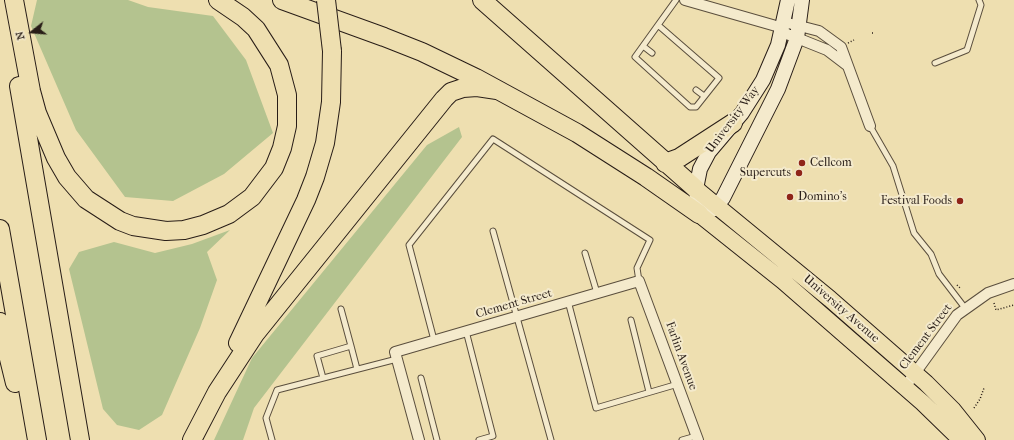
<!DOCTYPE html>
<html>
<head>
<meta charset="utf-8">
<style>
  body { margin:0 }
  #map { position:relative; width:1014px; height:440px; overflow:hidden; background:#eedfb0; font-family:"IM FELL French Canon",serif }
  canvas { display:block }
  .north { position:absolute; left:12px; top:12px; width:40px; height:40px; -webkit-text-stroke:3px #f4eacc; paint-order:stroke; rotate:253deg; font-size:11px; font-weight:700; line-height:16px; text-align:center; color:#281d17 }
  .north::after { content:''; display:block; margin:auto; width:14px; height:18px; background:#281d17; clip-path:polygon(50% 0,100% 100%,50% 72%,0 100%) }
</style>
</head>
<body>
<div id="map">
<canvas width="1014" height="440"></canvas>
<div class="north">N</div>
</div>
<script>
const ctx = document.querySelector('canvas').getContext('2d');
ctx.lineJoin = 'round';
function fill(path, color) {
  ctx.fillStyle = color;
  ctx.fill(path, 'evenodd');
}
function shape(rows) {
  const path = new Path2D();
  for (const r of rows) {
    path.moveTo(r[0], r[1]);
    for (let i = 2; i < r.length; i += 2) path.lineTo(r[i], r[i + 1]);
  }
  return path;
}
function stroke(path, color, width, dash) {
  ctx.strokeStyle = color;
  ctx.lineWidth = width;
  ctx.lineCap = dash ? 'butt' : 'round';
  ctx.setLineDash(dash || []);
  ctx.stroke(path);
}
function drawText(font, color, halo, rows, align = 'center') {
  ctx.font = font + ' "IM FELL French Canon",serif';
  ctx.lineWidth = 4;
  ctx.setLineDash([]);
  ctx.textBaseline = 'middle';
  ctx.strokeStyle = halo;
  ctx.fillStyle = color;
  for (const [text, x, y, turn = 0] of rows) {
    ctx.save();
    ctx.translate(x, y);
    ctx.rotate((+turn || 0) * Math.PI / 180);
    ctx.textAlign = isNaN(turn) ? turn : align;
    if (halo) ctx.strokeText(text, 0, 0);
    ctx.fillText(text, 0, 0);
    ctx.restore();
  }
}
const green = shape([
  [37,0,128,0,148,7,213,16,246,60,273,133,224,174,173,201,125,197,76,130,31,26],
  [459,127,462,137,254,408,243,440,214,440,252,358,427,145],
  [230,230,207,252,217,280,200,328,162,415,139,430,117,425,103,409,69,269,79,252,114,242,155,253,192,244]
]);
const path = shape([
  [872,33,873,33],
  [848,43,854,40],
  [957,285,961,289],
  [994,303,996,310,1014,305],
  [974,408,980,399,984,388]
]);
const lane = shape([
  [658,25,719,78,696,107,690,107,635,57,658,25,676,0],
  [643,46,652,53],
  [935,63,967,50,981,5,979,0],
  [696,90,704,96],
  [870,126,893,166,914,233,931,254,939,274,965,308],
  [493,231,551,440],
  [585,253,597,293],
  [568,301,596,408,678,384],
  [341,309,351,346],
  [631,320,649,392],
  [466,331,493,436,479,440],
  [434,340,409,245,493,139,650,240,637,268,639,281],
  [323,378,317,356,351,346,357,369],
  [421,378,437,440],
  [272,440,266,418,277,390,397,359],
  [682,440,696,436]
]);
const street = shape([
  [685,0,783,28],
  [784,22,819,31,841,47,870,126],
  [782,32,827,50,848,66],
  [905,387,957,315,988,293,1014,284],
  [419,440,395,352,639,281,698,440]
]);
const secondary = shape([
  [788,0,778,45,763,80,742,113,709,152,700,169,696,189,699,214,714,209,723,198,778,89,797,38,802,0]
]);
const primary = shape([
  [696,189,830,299,926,383,953,410,977,440],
  [699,214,783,281,923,403,961,440]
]);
const highway = shape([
  [14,0,31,91,37,113,56,158,67,177,86,199,120,221,133,226,166,231,184,230,203,225,229,214,252,197,274,168,282,148,287,126,287,95,279,65,256,29,243,17,218,0],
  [282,0,384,37,422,52,476,78,577,133,646,177,699,214],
  [482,0,696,189],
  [19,86,80,440],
  [665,163,679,158,733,123],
  [0,229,37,440],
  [0,322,15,383],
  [238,343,306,200,315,177,325,143,331,102,332,51],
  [192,440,217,392,255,334,444,99,451,92,463,88,477,87,497,90]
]);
const highwayBridge = shape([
  [326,0,332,51]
]);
const markers = [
  [802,163,4,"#8f2418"],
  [799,173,4,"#8f2418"],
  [790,197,4,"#8f2418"],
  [960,201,4,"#8f2418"]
];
const streetNames = [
  ["University Way",733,120,-53],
  ["Clement Street",514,304,-16],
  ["University Avenue",841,309,41],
  ["Clement Street",926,337,-53],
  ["Farlin Avenue",681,356,70]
];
const poiNames = [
  ["Cellcom",810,163],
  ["Supercuts",791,173,"right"],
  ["Domino's",798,197],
  ["Festival Foods",952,201,"right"]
];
fill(green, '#b4c38f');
stroke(lane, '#5a4e3d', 7);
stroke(street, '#5a4e3d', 12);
stroke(secondary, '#281d17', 16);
stroke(primary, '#281d17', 18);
stroke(highway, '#281d17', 20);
stroke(path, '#281d17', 1.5, [1, 2]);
stroke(lane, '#f4eacc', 5);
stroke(street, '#f4eacc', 10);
stroke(secondary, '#f4eacc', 14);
stroke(primary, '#eedfb0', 16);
stroke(highway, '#eedfb0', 18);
stroke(highwayBridge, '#281d17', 20, []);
stroke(highwayBridge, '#eedfb0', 18);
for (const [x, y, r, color] of markers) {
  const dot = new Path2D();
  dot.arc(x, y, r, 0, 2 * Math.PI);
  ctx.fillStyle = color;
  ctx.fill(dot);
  stroke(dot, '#f4eacc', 1.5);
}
drawText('12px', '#281d17', '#f4eacc', streetNames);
drawText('12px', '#281d17', '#f4eacc', poiNames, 'left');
</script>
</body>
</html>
